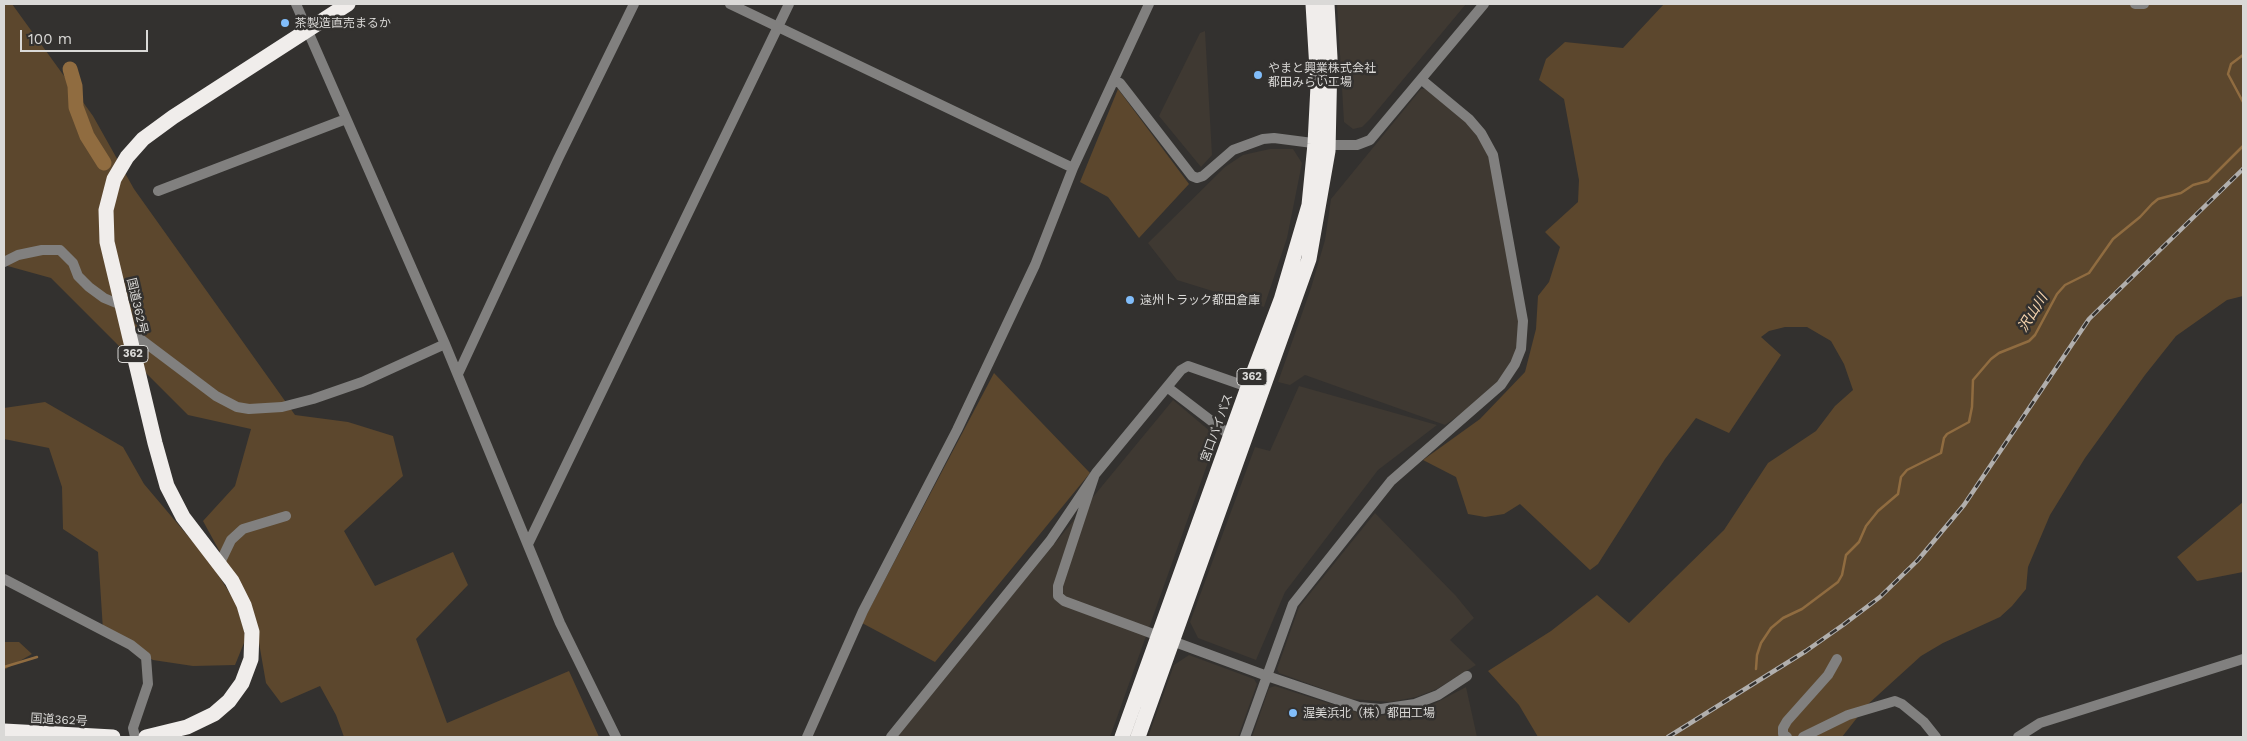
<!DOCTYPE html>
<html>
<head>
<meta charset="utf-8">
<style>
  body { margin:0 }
  #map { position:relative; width:2247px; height:741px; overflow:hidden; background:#33312f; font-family:"Work Sans",sans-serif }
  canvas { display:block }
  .frame { position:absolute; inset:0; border:5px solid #dad9d7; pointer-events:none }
  .scale { position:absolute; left:20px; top:30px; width:128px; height:22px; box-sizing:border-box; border:2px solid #dad9d7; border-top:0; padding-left:6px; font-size:15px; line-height:18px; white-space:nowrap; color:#dad9d7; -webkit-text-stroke:4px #33312f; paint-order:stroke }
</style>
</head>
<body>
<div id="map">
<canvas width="2247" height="741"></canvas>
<div class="frame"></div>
<div class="scale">100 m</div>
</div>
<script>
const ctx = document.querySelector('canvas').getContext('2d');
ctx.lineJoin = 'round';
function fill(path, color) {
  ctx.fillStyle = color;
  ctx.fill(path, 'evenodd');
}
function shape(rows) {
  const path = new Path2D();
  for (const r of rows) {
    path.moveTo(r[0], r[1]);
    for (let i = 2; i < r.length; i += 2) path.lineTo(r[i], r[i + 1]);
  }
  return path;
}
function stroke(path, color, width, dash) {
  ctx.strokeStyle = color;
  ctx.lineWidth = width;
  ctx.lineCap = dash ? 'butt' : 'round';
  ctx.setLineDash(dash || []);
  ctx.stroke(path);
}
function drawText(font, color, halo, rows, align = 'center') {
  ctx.font = font + ' "Work Sans","Noto Sans JP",sans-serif';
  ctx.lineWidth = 5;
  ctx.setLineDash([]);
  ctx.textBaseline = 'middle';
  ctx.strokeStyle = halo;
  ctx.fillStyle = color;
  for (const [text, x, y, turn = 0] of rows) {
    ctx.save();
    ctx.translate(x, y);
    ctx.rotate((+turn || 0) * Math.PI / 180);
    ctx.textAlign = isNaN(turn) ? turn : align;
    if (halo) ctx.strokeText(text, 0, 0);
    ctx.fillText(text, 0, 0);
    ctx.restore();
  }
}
const built = shape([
  [1337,4,1466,4,1371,118,1362,127,1353,129,1344,122],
  [1205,31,1212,155,1201,167,1159,116,1200,33],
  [1421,89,1426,89,1469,125,1483,144,1491,162,1520,322,1516,355,1502,379,1465,411,1445,425,1305,375,1290,385,1278,382,1311,288,1325,240,1331,199],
  [1270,149,1293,149,1302,163,1287,238,1264,307,1177,280,1148,243,1225,167,1243,155],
  [1299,386,1437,425,1378,470,1285,592,1256,660,1198,638,1190,622,1255,447,1270,451],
  [1173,400,1217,437,1110,737,895,737],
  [1375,513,1456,596,1474,618,1450,640,1476,665,1437,689,1416,697,1390,702,1351,699,1290,677,1279,673,1277,669,1299,607],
  [1189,655,1254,679,1257,684,1238,737,1148,737,1174,665],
  [1275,686,1362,714,1376,716,1409,713,1428,707,1466,687,1477,737,1252,737,1269,688]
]);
const green = shape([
  [4,4,12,4,93,116,134,189,295,415,348,422,393,436,403,476,344,531,375,586,453,552,468,585,416,639,447,723,569,671,599,737,344,737,336,715,320,686,281,703,266,683,254,614,203,521,235,486,251,429,188,415,51,278,4,265],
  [1664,4,2243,4,2243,296,2227,300,2176,336,2145,375,2085,458,2050,515,2028,567,2026,589,2012,606,2000,617,1943,643,1921,656,1867,705,1842,737,1538,737,1519,705,1488,671,1551,631,1597,595,1629,623,1724,530,1768,463,1816,431,1835,406,1853,390,1844,364,1831,341,1807,327,1785,327,1769,331,1761,337,1781,355,1729,433,1696,418,1665,459,1598,564,1590,570,1520,504,1504,514,1485,517,1468,514,1456,477,1423,460,1480,419,1525,372,1536,329,1538,296,1549,282,1560,247,1545,232,1578,202,1579,180,1564,99,1539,80,1546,59,1565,42,1623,48],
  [1118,89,1189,184,1139,238,1108,197,1080,182],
  [994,373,1090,473,935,662,862,623],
  [45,402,123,447,144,484,210,562,236,603,246,638,235,665,193,666,153,660,103,630,98,552,63,529,62,487,49,448,4,439,4,408],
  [2243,502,2243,572,2197,581,2177,557],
  [4,642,19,642,32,654,4,670]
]);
const stream = shape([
  [2243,55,2231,64,2228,74,2243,102],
  [4,667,37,657],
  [1756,669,1757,655,1761,643,1771,628,1783,618,1802,609,1838,582,1842,575,1846,555,1859,542,1866,526,1878,511,1898,494,1901,477,1907,470,1941,453,1944,438,1947,434,1969,422,1972,407,1973,380,1991,359,1999,353,2029,341,2035,335,2057,294,2065,285,2089,273,2113,239,2140,217,2152,204,2158,199,2181,193,2193,185,2208,181,2243,146]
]);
const river = shape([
  [70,69,75,86,76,107,87,136,104,163]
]);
const street = shape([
  [296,4,445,344,560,623,616,737],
  [730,4,1073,168],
  [2135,4,2144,4],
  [1114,81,1120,83,1192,176,1197,178,1203,176,1233,150,1263,139,1274,138,1328,145,1357,145,1370,140,1484,4],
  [158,191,346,119],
  [4,262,18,255,42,250,60,250,73,263,78,276,89,287,104,298,121,305],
  [127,329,216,396,237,407,249,409,282,407,313,399,362,382,445,344],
  [458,374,558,159,634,4],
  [1167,387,1231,436],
  [1094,477,1058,586,1058,596,1064,601,1267,676,1359,707,1381,709,1415,704,1438,695,1467,676],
  [528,544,789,4],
  [219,565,231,540,243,529,286,516],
  [4,579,131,645,146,657,148,684,133,728,135,737],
  [807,737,863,611,957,430,1035,265,1073,168,1149,4],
  [891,737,1050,541,1096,473,1181,370,1188,366,1248,387],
  [1245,737,1293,604,1391,481,1501,385,1515,364,1521,349,1523,321,1493,155,1481,133,1469,119,1422,80],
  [1787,737,1783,734,1783,728,1787,721,1828,675,1837,659],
  [1803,737,1848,715,1895,701,1902,704,1924,722,1936,737],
  [2018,737,2040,723,2243,659]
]);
const highway = shape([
  [4,731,113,737],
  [146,737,187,727,214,714,229,701,242,683,251,659,252,632,244,605,232,581,183,517,167,486,155,443,107,242,106,210,114,179,127,157,143,139,173,117,348,4],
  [1122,737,1248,387,1281,300,1309,205,1315,144,1318,86,1313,4],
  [1138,737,1309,259,1328,151,1330,58,1327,4]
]);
const rail = shape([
  [1668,737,1806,651,1843,625,1880,597,1918,560,1964,505,2089,319,2243,169]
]);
const markers = [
  [285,23,5,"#81bdfa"],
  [1258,75,5,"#81bdfa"],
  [1130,300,5,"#81bdfa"],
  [1293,713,5,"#81bdfa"]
];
const shields = [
  [133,354,30],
  [1252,377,30]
];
const shieldNames = [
  ["362",133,354],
  ["362",1252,377]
];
const poiNames = [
  ["茶製造直売まるか",295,23],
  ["やまと興業株式会社",1268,68],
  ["都田みらい工場",1268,82],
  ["遠州トラック都田倉庫",1140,300],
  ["渥美浜北（株）都田工場",1303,713]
];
const streetNames = [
  ["国道362号",137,306,77],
  ["宮口バイパス",1217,428,-70],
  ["国道362号",59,720,3]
];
const waterNames = [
  ["沢山川",2033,313,-58]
];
fill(built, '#3f3932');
fill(green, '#5c472d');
stroke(stream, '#906c40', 2.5);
stroke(river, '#906c40', 15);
stroke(street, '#81807f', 10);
stroke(highway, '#f0edeb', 15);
stroke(rail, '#b1afad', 4.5);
stroke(rail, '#33312f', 2.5, [8]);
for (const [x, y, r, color] of markers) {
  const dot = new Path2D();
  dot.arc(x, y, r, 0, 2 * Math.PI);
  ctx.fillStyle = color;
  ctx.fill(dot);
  stroke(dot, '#33312f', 2);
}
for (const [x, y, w] of shields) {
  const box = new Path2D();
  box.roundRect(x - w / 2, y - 8.5, w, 17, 4);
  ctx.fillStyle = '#33312f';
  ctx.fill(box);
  stroke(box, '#dad9d7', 1);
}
drawText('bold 11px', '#dad9d7', null, shieldNames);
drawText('12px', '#dad9d7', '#33312f', poiNames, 'left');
drawText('12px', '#dad9d7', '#33312f', streetNames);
drawText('italic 14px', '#f6d4ae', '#33312f', waterNames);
</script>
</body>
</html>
